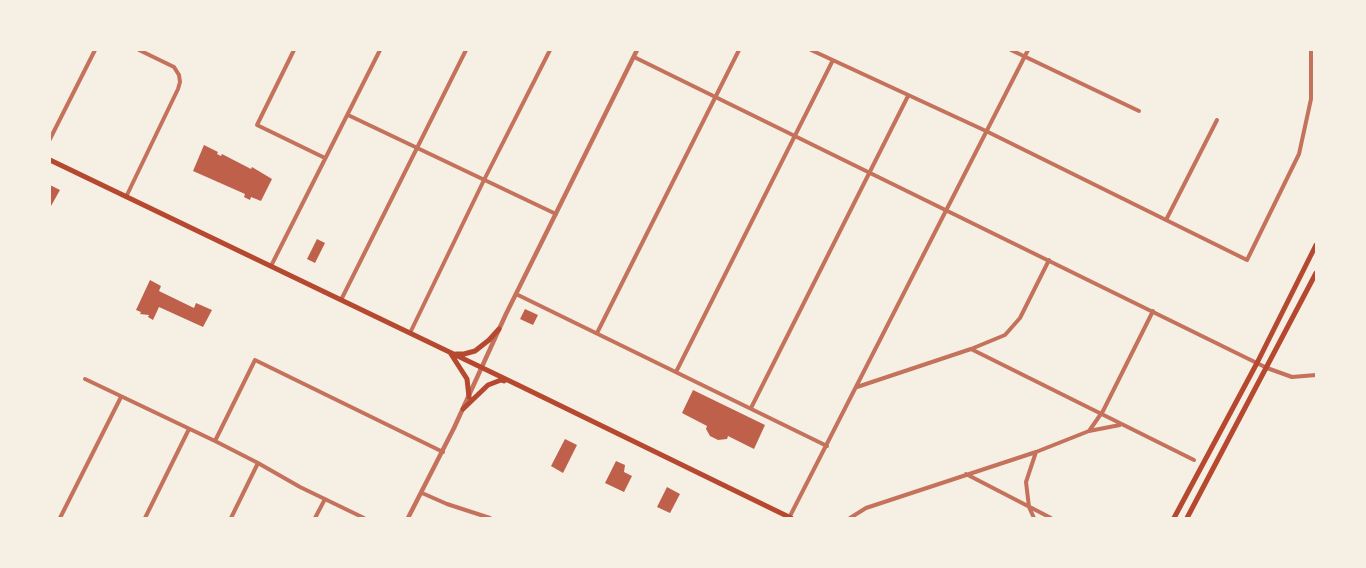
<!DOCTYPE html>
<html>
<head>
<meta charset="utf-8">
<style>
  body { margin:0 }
  #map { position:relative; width:1366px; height:568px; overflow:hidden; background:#f6efe4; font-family:Poppins,sans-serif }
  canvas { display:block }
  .frame { position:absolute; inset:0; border:51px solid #f6efe4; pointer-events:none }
</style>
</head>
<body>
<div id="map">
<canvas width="1366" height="568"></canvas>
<div class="frame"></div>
</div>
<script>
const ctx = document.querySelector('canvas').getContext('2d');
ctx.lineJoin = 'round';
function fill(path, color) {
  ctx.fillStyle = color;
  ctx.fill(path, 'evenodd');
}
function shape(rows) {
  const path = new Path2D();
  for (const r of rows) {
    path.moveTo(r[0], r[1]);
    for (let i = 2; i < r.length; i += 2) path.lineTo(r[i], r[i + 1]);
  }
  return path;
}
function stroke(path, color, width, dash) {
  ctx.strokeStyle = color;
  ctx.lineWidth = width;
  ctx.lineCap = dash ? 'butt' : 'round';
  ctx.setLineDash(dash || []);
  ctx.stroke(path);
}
const building = shape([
  [204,145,218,152,217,154,221,156,222,154,251,169,252,167,272,179,261,201,251,197,250,200,244,197,245,194,193,171],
  [50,185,60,190,51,206,50,205],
  [317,239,325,243,315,263,307,259],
  [150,280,161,286,159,291,194,308,196,303,212,310,203,327,159,307,153,320,148,317,149,315,140,314,141,312,136,310],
  [525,309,538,315,533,325,520,319],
  [693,390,765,425,754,449,728,436,727,439,718,440,710,436,706,429,707,426,682,413],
  [565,439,577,445,563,473,551,466],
  [616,461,625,465,624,472,632,476,624,492,605,483],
  [667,487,680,494,670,513,657,507]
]);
const minor = shape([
  [294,50,257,125,325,158],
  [811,50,986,131,1247,260,1299,154,1311,99,1311,50],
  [1011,50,1139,111],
  [634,57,1267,368,1292,377,1316,375],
  [348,115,556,214],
  [50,139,95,50],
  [126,197,178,89,180,82,179,75,174,67,139,50],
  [1166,220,1217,120],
  [271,266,380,50],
  [516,294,827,446],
  [341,300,466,50],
  [410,333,484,180,550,50],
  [597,333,739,50],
  [971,349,1194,460],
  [676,372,833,60],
  [85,379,215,441,258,463,300,487,364,518],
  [857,387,971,349,1005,335,1020,318,1049,260],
  [751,408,908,96],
  [1089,431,1120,425],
  [215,441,255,360,443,452],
  [966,474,1051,518],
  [422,493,447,504,490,518],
  [60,518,121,397],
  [145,518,189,429],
  [231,518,258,463],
  [315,518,325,499],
  [789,518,1028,50],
  [850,518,866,508,1036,452,1089,431,1103,411,1153,311],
  [1034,518,1029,507,1026,482,1036,452]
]);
const tertiary = shape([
  [408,518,454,428,506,314,637,50]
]);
const primary = shape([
  [50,160,518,385,791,518],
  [451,354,467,379,469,397],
  [456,354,464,354,475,351,489,340,499,329],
  [463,409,488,385,501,380,504,381],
  [1174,518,1257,363,1316,245],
  [1187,518,1316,273]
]);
fill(building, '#bf614a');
stroke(minor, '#c5725c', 4);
stroke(tertiary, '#c5725c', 4.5);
stroke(primary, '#b5482f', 5);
</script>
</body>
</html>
